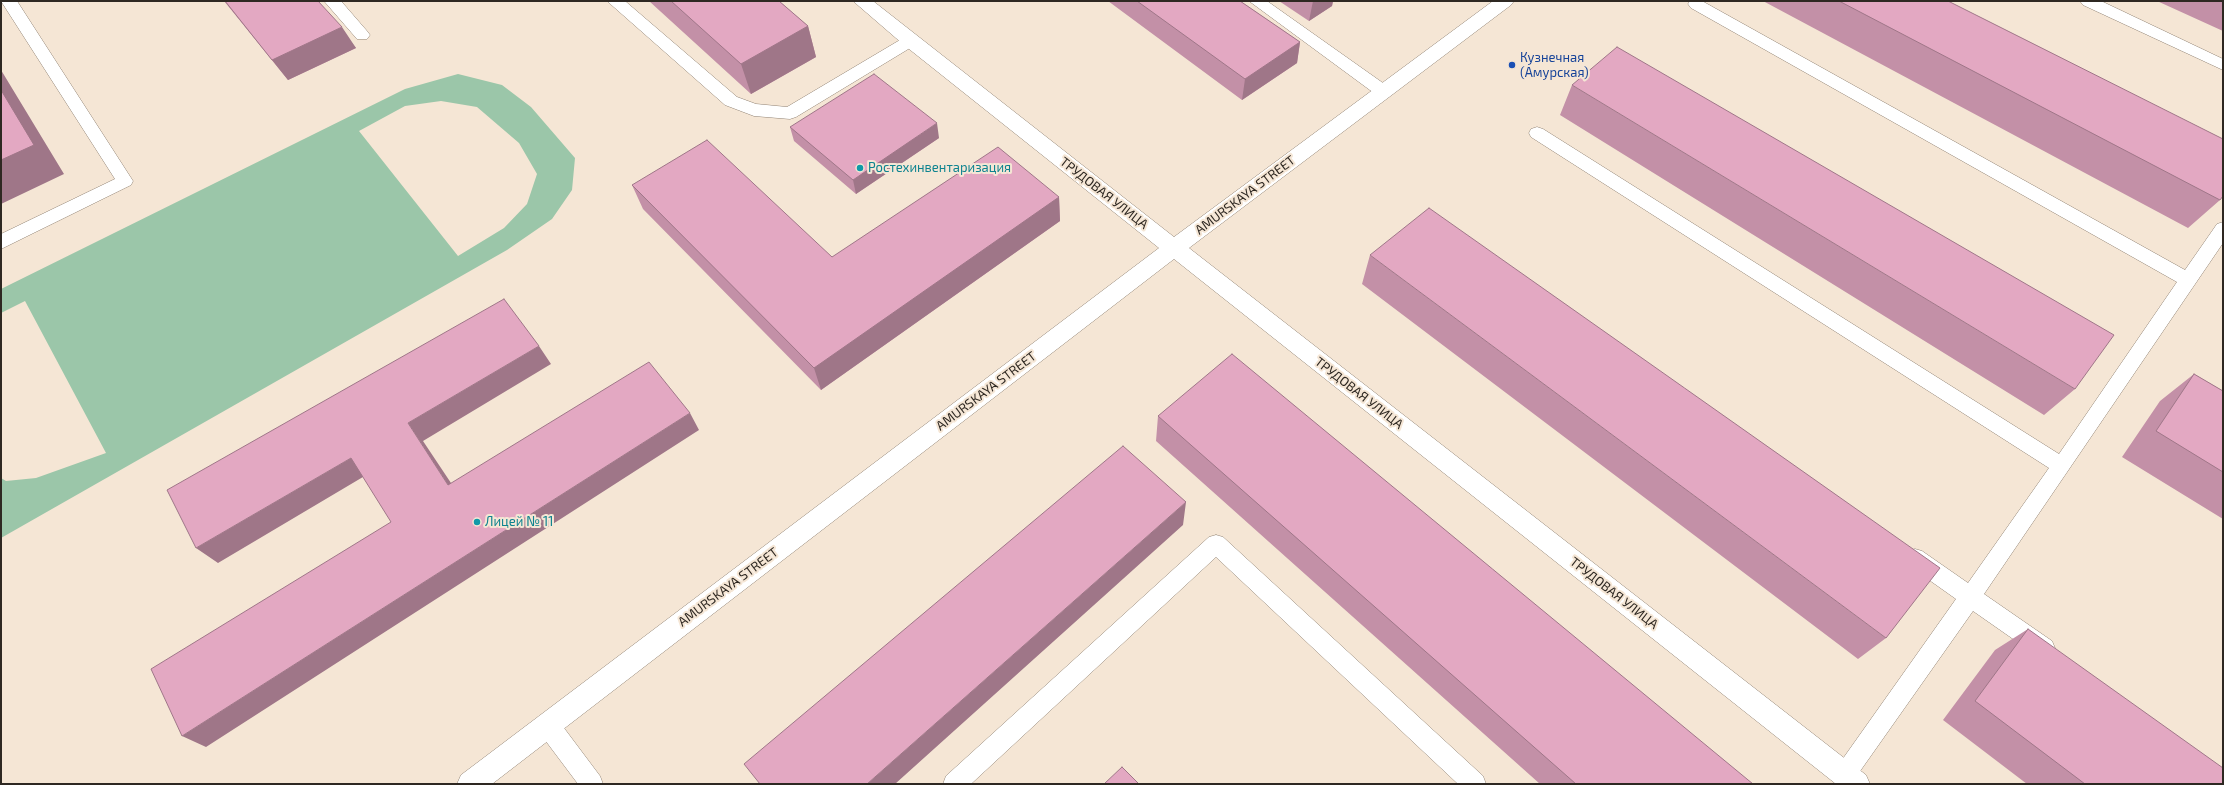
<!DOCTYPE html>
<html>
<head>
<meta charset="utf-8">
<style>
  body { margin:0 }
  #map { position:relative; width:2224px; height:785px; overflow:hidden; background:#f5e6d5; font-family:"Exo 2",sans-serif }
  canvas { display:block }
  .frame { position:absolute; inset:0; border:2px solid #2e2822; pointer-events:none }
</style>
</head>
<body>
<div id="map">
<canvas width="2224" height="785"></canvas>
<div class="frame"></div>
</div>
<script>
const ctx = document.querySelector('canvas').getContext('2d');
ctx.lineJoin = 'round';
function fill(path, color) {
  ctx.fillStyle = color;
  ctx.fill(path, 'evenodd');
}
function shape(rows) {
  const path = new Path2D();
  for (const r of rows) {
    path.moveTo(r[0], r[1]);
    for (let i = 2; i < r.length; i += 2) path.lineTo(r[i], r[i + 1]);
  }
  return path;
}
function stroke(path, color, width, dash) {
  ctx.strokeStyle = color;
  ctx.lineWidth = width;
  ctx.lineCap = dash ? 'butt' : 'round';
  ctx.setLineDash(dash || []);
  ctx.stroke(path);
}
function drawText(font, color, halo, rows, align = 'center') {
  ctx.font = font + ' "Exo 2",sans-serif';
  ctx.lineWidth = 4;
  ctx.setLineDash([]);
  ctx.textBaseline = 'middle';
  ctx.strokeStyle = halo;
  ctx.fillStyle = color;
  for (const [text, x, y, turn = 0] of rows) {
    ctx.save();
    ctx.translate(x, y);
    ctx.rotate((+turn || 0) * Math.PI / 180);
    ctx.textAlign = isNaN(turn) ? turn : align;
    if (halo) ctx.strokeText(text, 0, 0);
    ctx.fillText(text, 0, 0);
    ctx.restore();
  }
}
const green = shape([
  [458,74,502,85,531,107,575,158,572,190,552,219,507,250,1,538,1,478,6,481,36,478,106,453,25,301,1,313,1,289,405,89],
  [441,101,477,107,519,143,537,174,527,204,504,228,458,256,359,131,405,106]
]);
const lane = shape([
  [1,1,17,1,133,181,131,185,1,249,1,234,115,179,1,1],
  [324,1,341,1,367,31,370,35,367,39,357,39,324,1],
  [607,1,625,1,737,97,756,104,787,107,905,37,915,37,918,41,915,45,796,117,790,119,754,116,725,105,607,1],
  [1249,1,1267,1,1390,88,1392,92,1390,96,1384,98,1378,96,1249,1],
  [1690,1,1702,1,2185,270,2217,224,2223,222,2223,243,1984,594,2052,641,2055,648,2052,655,2044,658,2036,655,1973,611,1851,784,1837,783,1834,775,1837,767,1956,599,1908,565,1905,558,1908,551,1915,549,1922,551,1968,583,2049,468,1531,137,1529,133,1531,129,1537,127,1543,129,2059,454,2177,282,1691,8,1688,4,1690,1],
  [2080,1,2101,1,2223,59,2223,70,2083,5,2080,1],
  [1216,535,1223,537,1483,776,1486,784,1458,784,1216,557,971,784,943,784,946,776,1209,537,1216,535],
  [547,713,555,716,600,776,603,784,578,784,539,732,536,724,539,716,547,713]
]);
const secondary = shape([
  [853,1,873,1,1174,237,1493,1,1514,1,1511,5,1189,248,1866,775,1870,784,1836,784,1174,259,492,784,457,784,461,775,1159,248,904,45,853,1]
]);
const wall = shape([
  [224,1,318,1,356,48,288,80],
  [649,1,779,1,808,26,816,57,751,94],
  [1108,1,1240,1,1300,42,1297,63,1242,100],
  [1279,1,1333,1,1332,6,1309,21],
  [1763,1,1948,1,2220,200,2188,228],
  [2157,1,2223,1,2223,31],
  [1572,85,2075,389,2044,415,1560,115],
  [790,127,939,138,856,194,794,141],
  [632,185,832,257,1059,197,1060,221,821,390,643,209],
  [1370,255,1886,638,1858,659,1362,284],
  [2194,374,2223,391,2223,519,2122,457,2160,401],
  [1158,416,1753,784,1540,784,1156,441],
  [2028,629,2223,784,2027,784,1943,720,1995,650]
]);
const shadedWall = shape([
  [1313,1,1333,1,1332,6,1309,21],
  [808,26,816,57,751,94,741,64],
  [342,27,356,48,288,80,272,60],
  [1300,42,1297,63,1242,100,1245,79],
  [1,70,64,174,1,204],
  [937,123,939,138,856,194,853,180],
  [1059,197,1060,221,821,390,814,368],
  [539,346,551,364,423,441,463,501,448,485,408,423],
  [690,413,699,430,206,747,182,736],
  [351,458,368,474,218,563,196,548],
  [1186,502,1183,525,895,784,867,784]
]);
const building = shape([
  [225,1,318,1,342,27,272,60,225,1],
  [671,1,779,1,808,26,741,64,671,1],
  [1137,1,1240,1,1300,42,1245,79,1137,1],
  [1839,1,1948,1,2223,139,2223,196,2220,200,1839,1],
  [1617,47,2114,335,2075,389,1572,85,1617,47],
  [874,74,937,123,853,180,790,127,874,74],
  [1,90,34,145,1,160,1,90],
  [707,140,832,257,998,147,1059,197,814,368,632,185,707,140],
  [1429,208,1940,568,1886,638,1370,255,1429,208],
  [504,299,539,346,408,423,448,485,649,362,690,413,182,736,151,669,391,522,351,458,196,548,167,490,504,299],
  [1232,354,1753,784,1576,784,1158,416,1232,354],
  [2194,374,2223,391,2223,472,2156,431,2194,374],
  [1123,446,1186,502,867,784,760,784,744,764,1123,446],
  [2028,629,2223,768,2223,784,2085,784,1975,701,2028,629],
  [1122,767,1139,784,1104,784,1122,767]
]);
const markers = [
  [1512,65,4,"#1a4fb4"],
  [860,168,4,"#0f9aa8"],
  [477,522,4,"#0f9aa8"]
];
const transitNames = [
  ["Кузнечная",1520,58],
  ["(Амурская)",1520,73]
];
const cultureNames = [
  ["Ростехинвентаризация",868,168],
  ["Лицей № 11",485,522]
];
const streetNames = [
  ["ТРУДОВАЯ УЛИЦА",1104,193,38],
  ["AMURSKAYA STREET",1245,195,-37],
  ["AMURSKAYA STREET",986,391,-37],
  ["ТРУДОВАЯ УЛИЦА",1359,393,38],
  ["AMURSKAYA STREET",728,587,-37],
  ["ТРУДОВАЯ УЛИЦА",1614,593,38]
];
fill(green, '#9bc6a9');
stroke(lane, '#918374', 1);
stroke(secondary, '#918374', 1);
fill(lane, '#fff');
fill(secondary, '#fff');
fill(wall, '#c390a7');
fill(shadedWall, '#9f7688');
fill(building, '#e3a8c2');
stroke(building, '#9f7688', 1);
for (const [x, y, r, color] of markers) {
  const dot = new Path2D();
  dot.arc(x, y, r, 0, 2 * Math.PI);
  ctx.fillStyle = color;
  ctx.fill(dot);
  stroke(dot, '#f5e6d5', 1.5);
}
drawText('13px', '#164399', '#f5e6d5', transitNames, 'left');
drawText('13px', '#0d838f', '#f5e6d5', cultureNames, 'left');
drawText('13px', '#2e2822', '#f5e6d5', streetNames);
</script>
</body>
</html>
